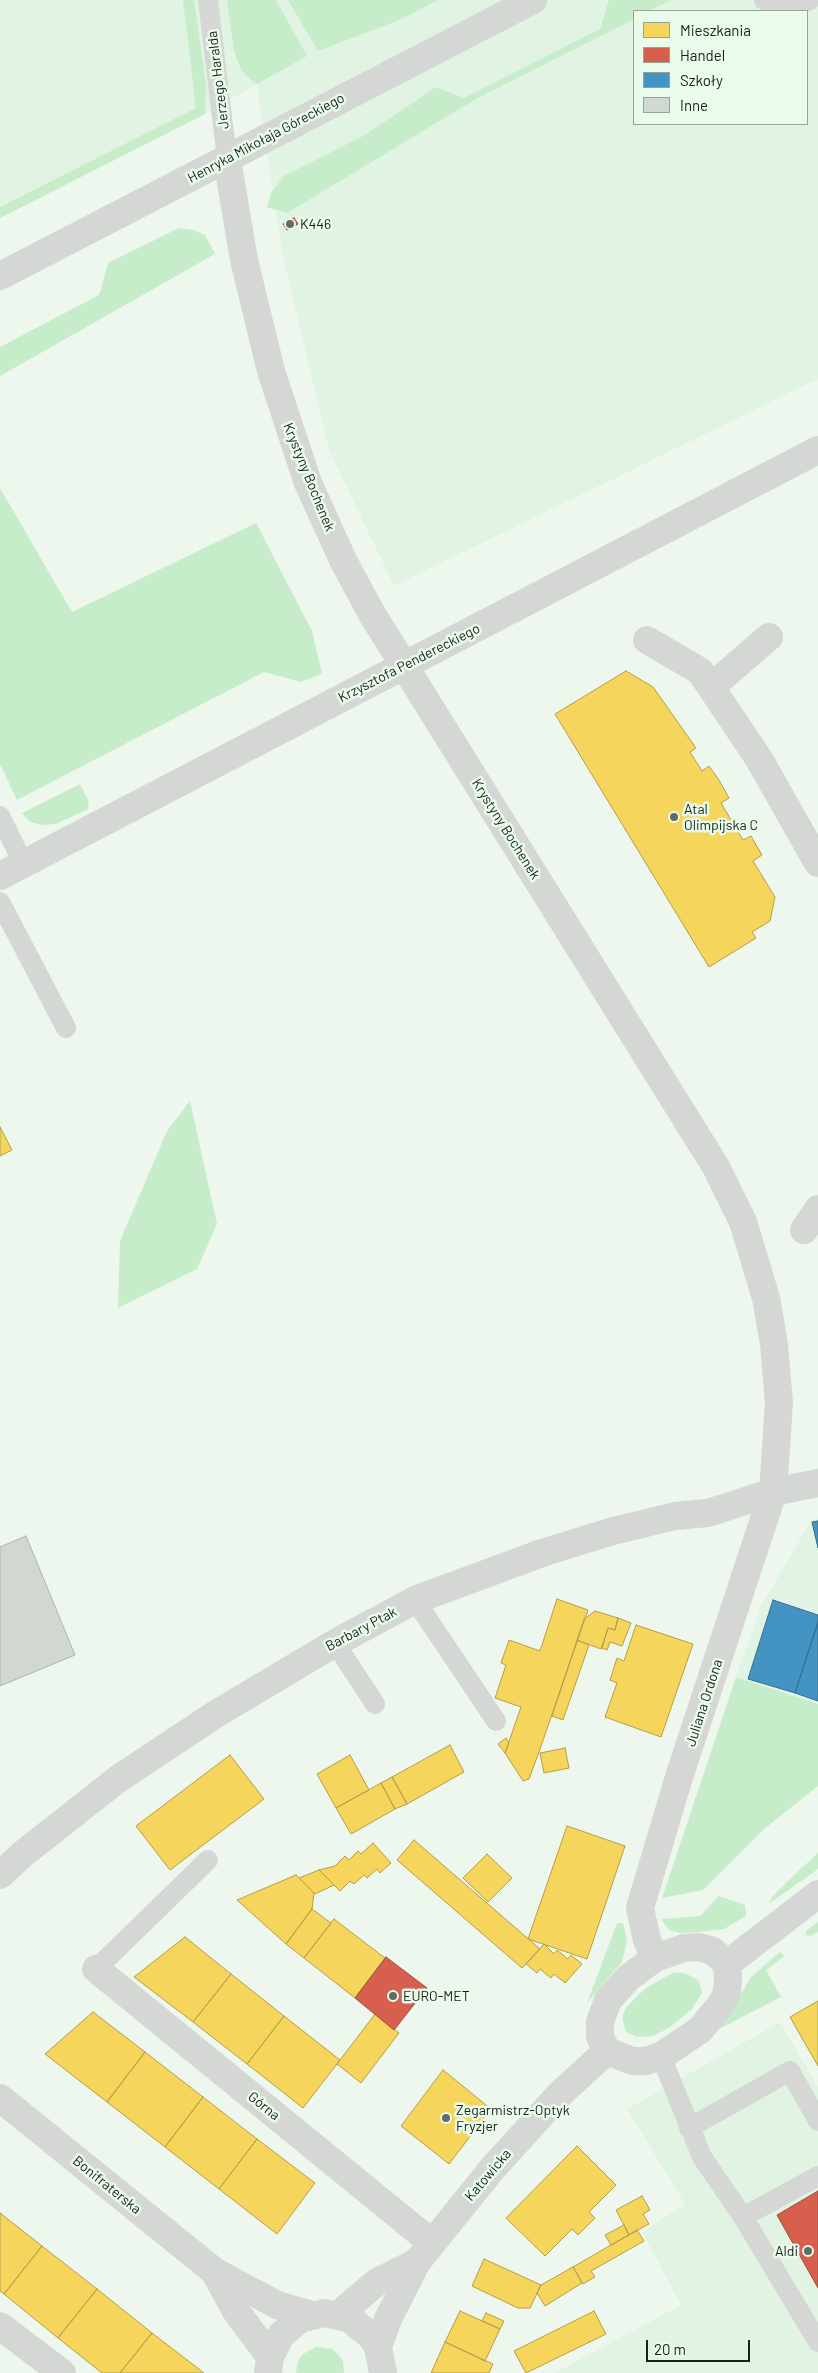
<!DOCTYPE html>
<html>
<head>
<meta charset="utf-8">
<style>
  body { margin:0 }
  #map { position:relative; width:818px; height:2373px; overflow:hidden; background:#edf7ee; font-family:Barlow,sans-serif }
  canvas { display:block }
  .legend { position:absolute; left:633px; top:10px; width:175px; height:115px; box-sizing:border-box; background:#e9fbea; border:1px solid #96a396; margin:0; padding:6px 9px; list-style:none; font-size:15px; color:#191f19 }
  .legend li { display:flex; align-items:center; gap:10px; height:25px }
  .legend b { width:25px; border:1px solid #96a396 }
  .scale { position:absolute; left:646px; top:2340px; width:104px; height:22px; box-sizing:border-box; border:2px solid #191f19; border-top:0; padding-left:6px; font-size:15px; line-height:18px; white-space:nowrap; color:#191f19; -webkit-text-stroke:4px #e9fbea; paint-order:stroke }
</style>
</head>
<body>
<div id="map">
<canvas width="818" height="2373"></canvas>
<ul class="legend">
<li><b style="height:14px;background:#f6d55c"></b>Mieszkania</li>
<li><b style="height:14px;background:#d6604d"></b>Handel</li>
<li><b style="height:14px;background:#4393c3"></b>Szkoły</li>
<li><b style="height:14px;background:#d1d8d1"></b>Inne</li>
</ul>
<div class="scale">20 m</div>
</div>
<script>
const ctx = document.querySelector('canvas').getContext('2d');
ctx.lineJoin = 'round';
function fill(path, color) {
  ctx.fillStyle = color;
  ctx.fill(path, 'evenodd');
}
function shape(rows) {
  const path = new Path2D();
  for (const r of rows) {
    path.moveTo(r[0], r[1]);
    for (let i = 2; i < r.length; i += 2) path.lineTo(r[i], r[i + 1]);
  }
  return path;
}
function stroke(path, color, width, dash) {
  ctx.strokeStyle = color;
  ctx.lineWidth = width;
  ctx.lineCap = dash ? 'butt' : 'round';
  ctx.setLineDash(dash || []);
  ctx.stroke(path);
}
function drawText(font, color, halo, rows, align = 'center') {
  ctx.font = font + ' Barlow,sans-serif';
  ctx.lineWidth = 5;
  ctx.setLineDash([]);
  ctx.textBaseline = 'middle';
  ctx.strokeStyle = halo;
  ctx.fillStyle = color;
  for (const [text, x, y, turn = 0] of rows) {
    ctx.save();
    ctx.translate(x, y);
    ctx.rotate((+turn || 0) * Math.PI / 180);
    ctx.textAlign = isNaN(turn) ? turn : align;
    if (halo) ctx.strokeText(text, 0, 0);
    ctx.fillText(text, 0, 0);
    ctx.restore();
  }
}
const built = shape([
  [0,0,818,0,818,379,394,586,329,450,282,253,257,84,205,114,0,218],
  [634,11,807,11,807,124,634,124],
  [818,1519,818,1704,736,1677,761,1606,811,1521],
  [780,2022,818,2087,818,2373,554,2373,681,2305,642,2232,685,2204,627,2109]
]);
const green = shape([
  [183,0,194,0,206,84,205,114,0,218,0,207,196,108],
  [227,0,276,0,307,56,257,84,250,79,241,70,234,51],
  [288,0,438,0,402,19,318,51],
  [609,0,671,0,649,11,634,11,634,19,476,99,287,213,267,207,271,193,284,176,365,135,436,87,464,98,600,29],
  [179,228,193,230,205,235,215,254,0,376,0,347,97,296,100,293,108,263],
  [0,488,72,612,256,523,312,631,322,674,301,682,264,672,17,800,0,764],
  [80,784,89,802,88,809,56,824,43,825,30,822,22,813],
  [190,1101,217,1224,197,1269,118,1308,120,1241,167,1131],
  [736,1677,818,1704,818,1786,764,1829,703,1890,662,1898],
  [818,1853,818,1869,770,1903,771,1898,791,1878],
  [719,1896,745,1905,746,1916,724,1929,699,1932,681,1933,670,1931,661,1919,700,1916],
  [818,1922,818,1932,810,1936,805,1935,807,1930],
  [617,1923,623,1923,627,1941,622,1962,587,2003],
  [780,1952,785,1956,766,1970,781,1997,717,2030,738,2000,750,1978],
  [674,1972,687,1974,699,1981,702,1993,692,2009,669,2028,653,2036,637,2037,626,2032,622,2016,627,2006,646,1988],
  [316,2347,332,2349,338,2354,343,2361,344,2373,296,2373,298,2361,303,2354]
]);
const homes = shape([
  [626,671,653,687,696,748,690,752,702,771,709,766,719,780,729,798,721,803,743,840,751,836,762,855,753,861,775,897,770,921,752,932,756,938,709,967,555,714,626,671],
  [0,1127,12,1150,0,1156,0,1127],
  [557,1599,588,1610,539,1752,529,1779,523,1781,505,1753,521,1707,495,1698,506,1665,501,1663,509,1640,540,1651,557,1599],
  [595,1611,618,1618,615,1630,608,1628,601,1649,577,1640,584,1619,595,1611],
  [618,1618,631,1623,622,1646,610,1642,607,1650,602,1648,608,1628,615,1630,618,1618],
  [636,1625,693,1644,661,1737,605,1717,617,1683,610,1680,617,1658,624,1661,636,1625],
  [577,1640,589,1645,563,1720,552,1716,577,1640],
  [506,1738,509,1743,505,1753,498,1744,506,1738],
  [450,1745,464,1772,407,1804,392,1777,450,1745],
  [565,1748,569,1768,544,1773,540,1753,565,1748],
  [230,1755,264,1799,170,1870,136,1826,230,1755],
  [350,1755,369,1790,336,1808,317,1774,350,1755],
  [392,1777,407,1804,395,1809,381,1783,392,1777],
  [381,1783,395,1809,351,1834,336,1808,381,1783],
  [567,1826,625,1846,587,1959,528,1939,567,1826],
  [414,1840,540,1949,522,1968,397,1860,414,1840],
  [373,1843,391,1863,380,1873,377,1869,367,1878,364,1875,354,1884,350,1881,340,1891,319,1870,335,1866,345,1856,349,1860,358,1851,361,1854,373,1843],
  [487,1854,512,1878,488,1902,463,1878,487,1854],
  [319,1870,334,1885,315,1894,299,1878,319,1870],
  [296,1875,314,1893,312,1909,286,1944,237,1900,296,1875],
  [312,1909,331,1923,304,1958,286,1944,312,1909],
  [334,1919,385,1958,355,1998,304,1958,334,1919],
  [185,1937,231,1974,193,2022,134,1977,185,1937],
  [544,1944,554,1954,557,1950,568,1959,571,1955,582,1964,565,1983,554,1974,551,1978,540,1969,537,1973,526,1964,544,1944],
  [231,1974,284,2016,247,2064,193,2022,231,1974],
  [818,2001,818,2066,790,2017,818,2001],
  [93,2012,145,2052,107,2102,45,2054,93,2012],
  [375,2014,399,2033,361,2083,337,2064,375,2014],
  [284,2016,340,2060,303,2108,247,2064,284,2016],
  [145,2052,203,2097,165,2147,107,2102,145,2052],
  [443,2070,491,2109,449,2164,401,2126,443,2070],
  [203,2097,257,2139,219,2189,165,2147,203,2097],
  [257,2139,315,2183,277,2234,219,2189,257,2139],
  [577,2146,616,2185,589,2212,595,2218,578,2235,572,2229,545,2256,506,2218,577,2146],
  [642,2196,650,2210,643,2214,649,2224,629,2235,616,2210,642,2196],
  [0,2213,42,2246,4,2294,0,2291,0,2213],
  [624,2225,629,2235,611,2245,605,2235,624,2225],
  [637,2230,644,2241,591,2271,595,2277,583,2284,573,2267,637,2230],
  [42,2246,97,2289,58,2338,4,2294,42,2246],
  [484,2259,541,2285,530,2308,518,2308,472,2286,484,2259],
  [573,2267,582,2283,545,2306,537,2293,541,2285,573,2267],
  [97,2289,152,2333,120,2373,102,2373,58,2338,97,2289],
  [460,2311,500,2329,485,2361,445,2342,460,2311],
  [594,2311,606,2334,526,2373,514,2351,594,2311],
  [486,2313,504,2321,500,2329,482,2321,486,2313],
  [152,2333,204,2373,120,2373,152,2333],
  [445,2342,493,2364,489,2373,431,2373,445,2342]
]);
const shops = shape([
  [294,218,298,224,287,230,283,224,294,218],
  [386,1957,427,1988,394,2030,355,1998,386,1957],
  [818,2191,818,2288,777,2215,818,2191]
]);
const schools = shape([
  [818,1521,818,1548,812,1522,818,1521],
  [773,1600,818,1615,818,1622,795,1693,748,1679,773,1600],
  [818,1622,818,1701,795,1693,818,1622]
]);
const building = shape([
  [26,1536,75,1655,0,1686,0,1547,26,1536]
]);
const service = shape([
  [208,0,227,159],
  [764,0,776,8,790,8,810,0],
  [0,816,23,863],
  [0,902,66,1028],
  [415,1600,496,1721],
  [335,1643,375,1704],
  [96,1969,208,1860],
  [661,2056,702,2157,743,2217,818,2342],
  [689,2128,790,2071,818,2121],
  [743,2217,818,2176]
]);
const pedestrian = shape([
  [647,640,700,671,759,759,818,863],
  [711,687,769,637],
  [804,1230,818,1209]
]);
const minor = shape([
  [0,276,533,0],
  [0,876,818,450],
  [0,1875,24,1853,118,1779,216,1714,335,1643,415,1600,542,1553,613,1531,675,1516,708,1513,773,1492,779,1403,774,1344,766,1298,743,1222,716,1167,372,614,343,560,308,483,271,371,244,260,227,159],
  [655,1958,647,1940,640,1908,679,1777,773,1492,818,1483],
  [96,1969,432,2243],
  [0,2326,62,2373]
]);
const tertiary = shape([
  [699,1947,713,1951,727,1964,728,1979,727,1992,723,2002,700,2030,661,2056,646,2061,632,2061,607,2051,600,2037,600,2022,608,2000,628,1978,655,1958,684,1948,699,1947],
  [727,1964,818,1894],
  [0,2098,214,2271,277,2305,312,2315],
  [214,2271,236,2311,270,2357],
  [338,2315,377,2282,417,2262],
  [378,2347,388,2319,417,2262,492,2169,561,2093,607,2051],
  [268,2373,270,2357,281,2335,300,2319,325,2313,350,2319,371,2336,378,2347,383,2373]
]);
const markers = [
  [290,224,5,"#636b64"],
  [674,817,5,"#636b64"],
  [393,1996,5,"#636b64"],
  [446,2118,5,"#636b64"],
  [808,2251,5,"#636b64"]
];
const streetNames = [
  ["Jerzego Haralda",218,80,-97],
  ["Henryka Mikołaja Góreckiego",266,138,-28],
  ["Krystyny Bochenek",309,477,68],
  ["Krzysztofa Pendereckiego",409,663,-27],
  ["Krystyny Bochenek",506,829,58],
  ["Barbary Ptak",361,1629,-28],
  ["Juliana Ordona",704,1703,-72],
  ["Górna",264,2106,39],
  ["Katowicka",488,2175,-50],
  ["Bonifraterska",107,2185,39]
];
const poiNames = [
  ["K446",300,224],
  ["Atal",684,809],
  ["Olimpijska C",684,825],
  ["EURO-MET",403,1996],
  ["Zegarmistrz-Optyk",456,2110],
  ["Fryzjer",456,2126],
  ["Aldi",798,2251,"right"]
];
fill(built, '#e1f4e3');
fill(green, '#c7ecca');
fill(homes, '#f6d55c');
stroke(homes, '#b49e48', 1);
fill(shops, '#d6604d');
stroke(shops, '#9d4c3d', 1);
fill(schools, '#4393c3');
stroke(schools, '#367090', 1);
fill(building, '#d1d8d1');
stroke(building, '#adb5ae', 1);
stroke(service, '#d5d7d5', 20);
stroke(pedestrian, '#d5d7d5', 28);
stroke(minor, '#d5d7d5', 28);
stroke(tertiary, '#d5d7d5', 28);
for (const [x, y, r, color] of markers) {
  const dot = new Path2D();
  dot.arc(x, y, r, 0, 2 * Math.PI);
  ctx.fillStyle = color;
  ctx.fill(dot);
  stroke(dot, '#e9fbea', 2);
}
drawText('14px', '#191f19', '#e9fbea', streetNames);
drawText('14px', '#191f19', '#e9fbea', poiNames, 'left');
</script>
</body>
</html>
